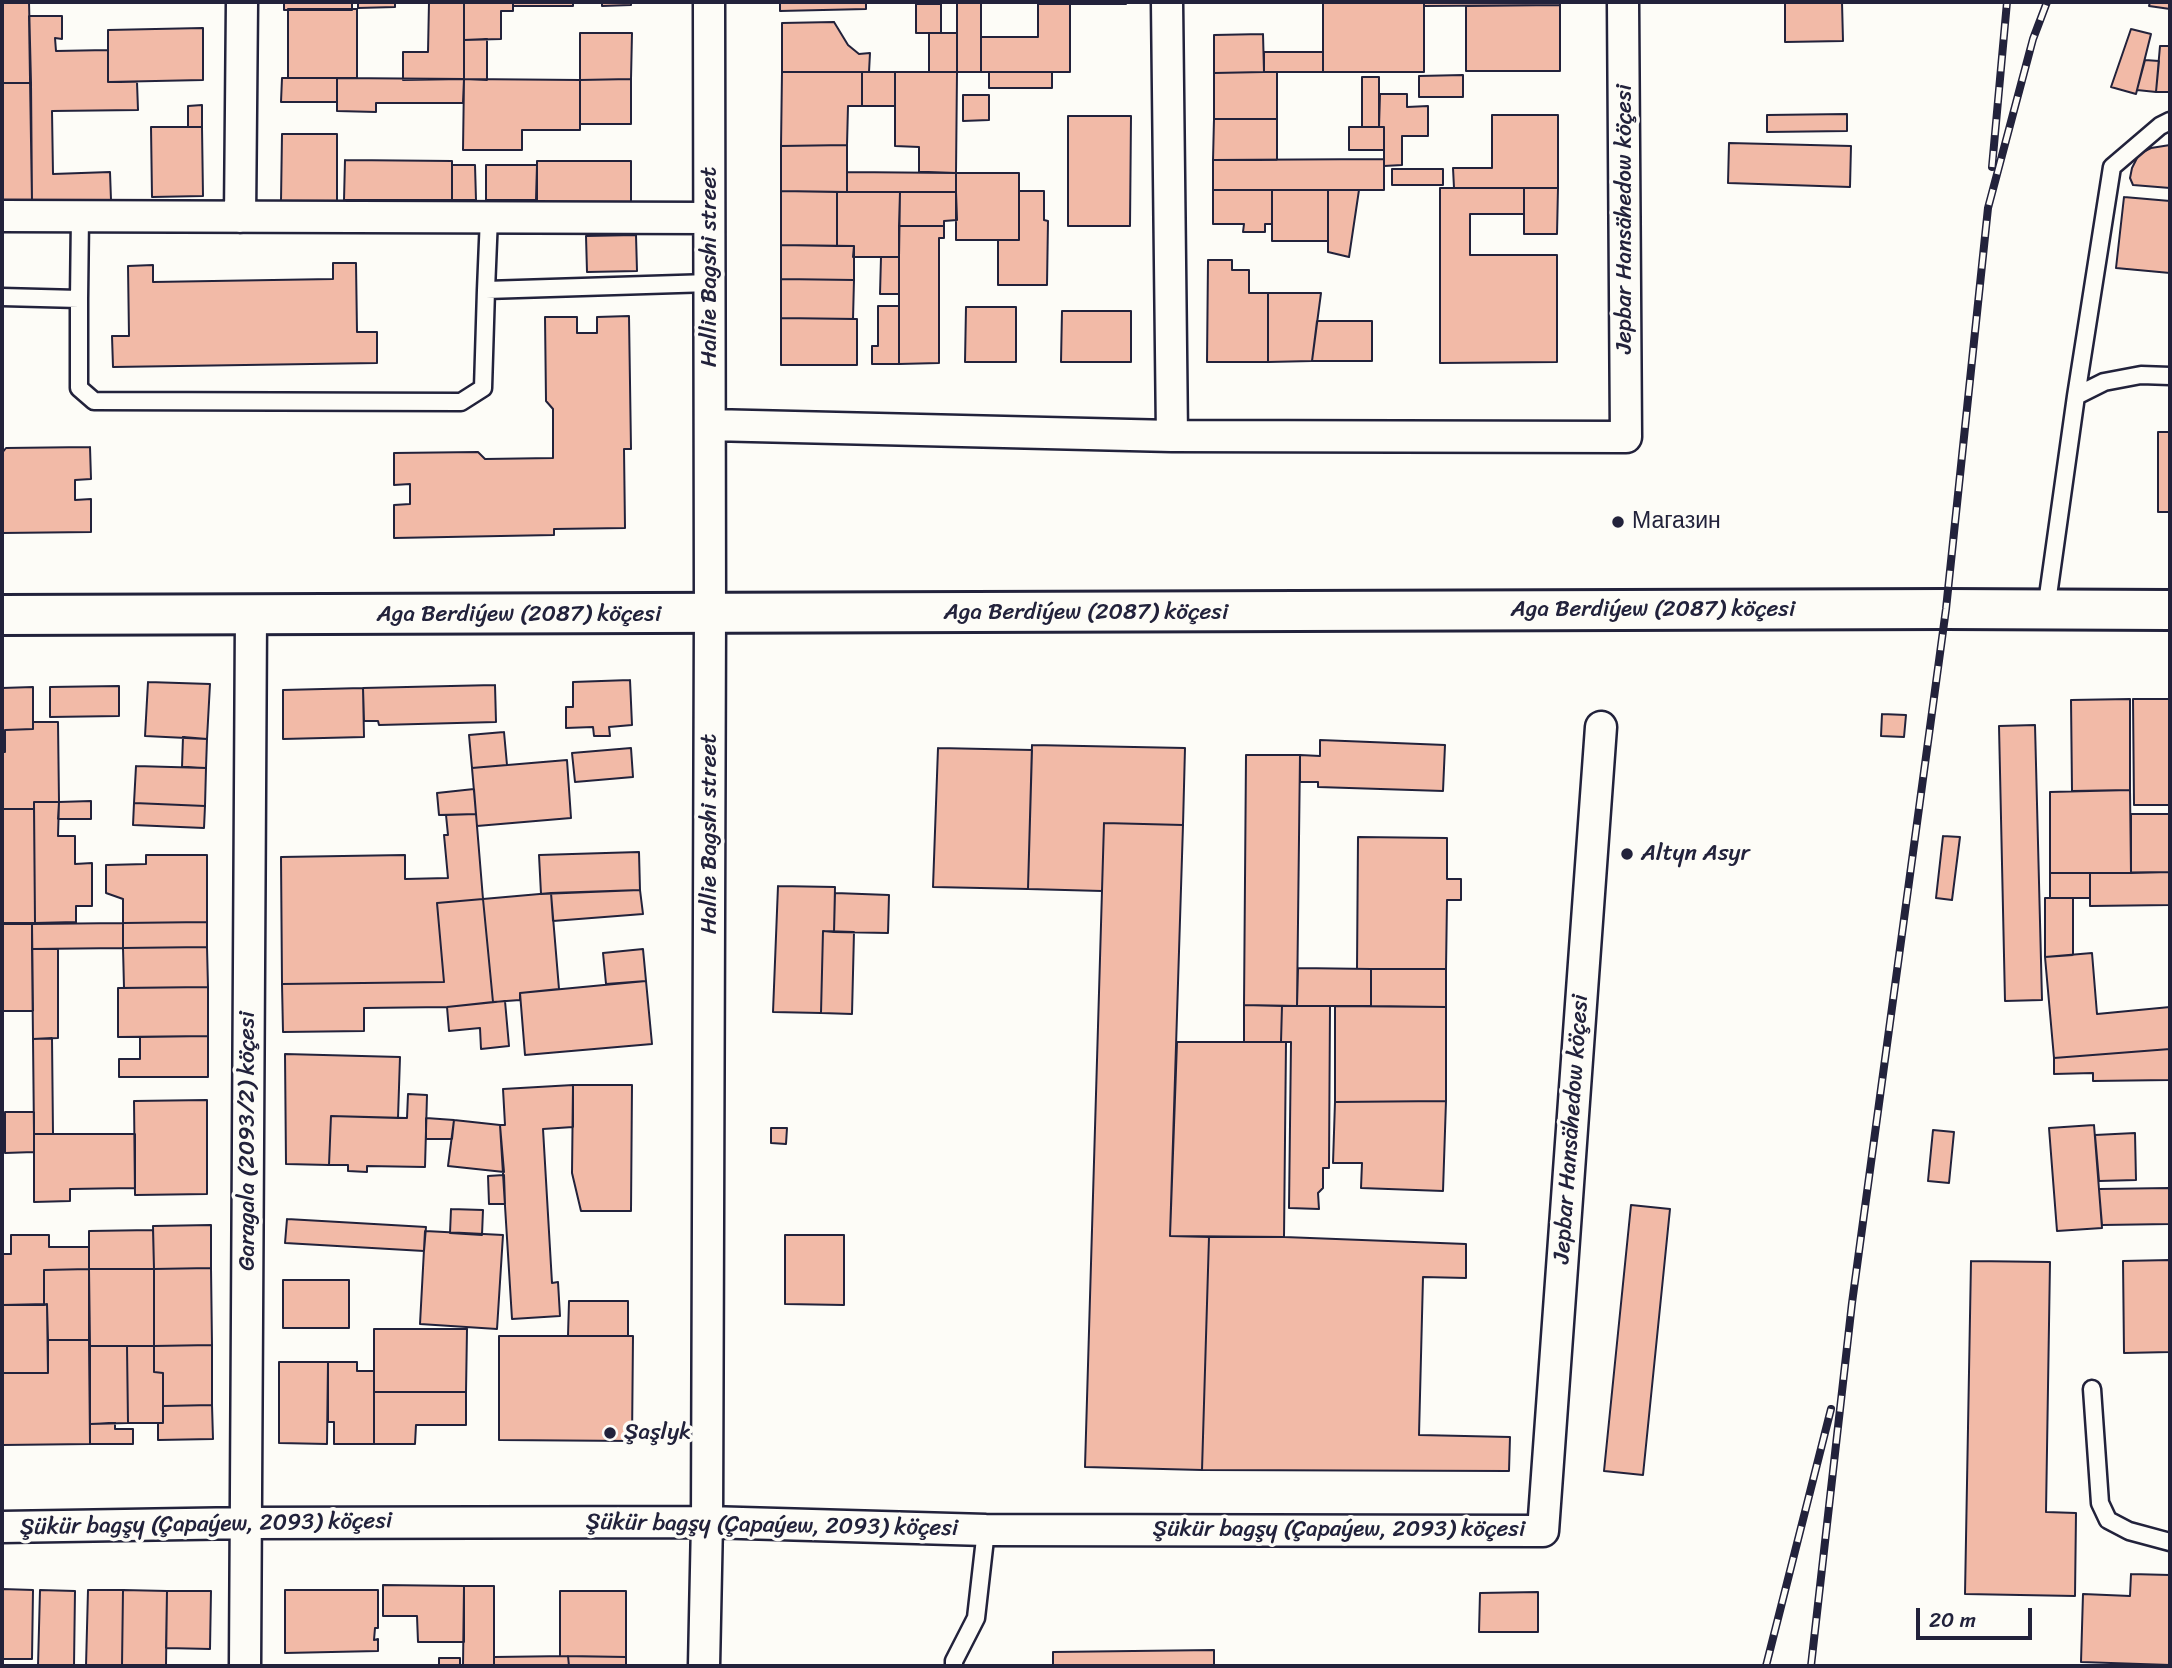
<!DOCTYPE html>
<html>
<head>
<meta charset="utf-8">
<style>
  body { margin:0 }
  #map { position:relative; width:2172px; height:1668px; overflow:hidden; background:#fdfcf7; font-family:Sriracha,sans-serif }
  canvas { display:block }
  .frame { position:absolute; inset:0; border:4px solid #22223b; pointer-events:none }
  .scale { position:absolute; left:1916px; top:1608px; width:116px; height:32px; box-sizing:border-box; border:4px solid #22223b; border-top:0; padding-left:9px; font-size:21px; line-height:24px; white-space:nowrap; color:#22223b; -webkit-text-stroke:5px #fdfcf7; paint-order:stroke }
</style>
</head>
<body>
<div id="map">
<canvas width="2172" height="1668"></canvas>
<div class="frame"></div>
<div class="scale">20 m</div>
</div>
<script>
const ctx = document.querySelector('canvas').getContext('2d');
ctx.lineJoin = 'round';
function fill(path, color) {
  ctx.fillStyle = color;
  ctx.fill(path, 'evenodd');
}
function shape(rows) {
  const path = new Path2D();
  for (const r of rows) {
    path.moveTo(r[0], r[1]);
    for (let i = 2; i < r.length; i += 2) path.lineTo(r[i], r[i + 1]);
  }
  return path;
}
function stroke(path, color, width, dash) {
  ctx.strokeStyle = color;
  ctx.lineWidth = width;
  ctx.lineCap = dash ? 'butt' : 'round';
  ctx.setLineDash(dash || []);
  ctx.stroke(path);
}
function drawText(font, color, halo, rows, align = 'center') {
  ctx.font = font + ' Sriracha,sans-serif';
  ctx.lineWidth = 7;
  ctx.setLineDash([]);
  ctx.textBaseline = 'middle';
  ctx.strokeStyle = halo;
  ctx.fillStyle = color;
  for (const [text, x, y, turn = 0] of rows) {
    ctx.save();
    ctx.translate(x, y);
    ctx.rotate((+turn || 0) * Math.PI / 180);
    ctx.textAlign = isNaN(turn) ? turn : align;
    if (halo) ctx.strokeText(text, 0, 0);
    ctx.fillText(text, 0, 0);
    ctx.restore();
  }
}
const building = shape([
  [2,2,29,2,31,83,2,83,2,2],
  [284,2,352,2,352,10,284,10,284,2],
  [358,2,395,2,395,7,358,8,358,2],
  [429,2,464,2,464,79,403,80,403,52,428,52,429,2],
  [464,2,513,2,513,11,501,11,501,39,464,40,464,2],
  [513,2,573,2,573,6,513,6,513,2],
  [602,2,631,2,631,5,602,6,602,2],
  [780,2,866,2,866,9,780,11,780,2],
  [957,2,981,2,981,72,957,72,957,2],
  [1063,2,1126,2,1126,4,1063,4,1063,2],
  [1323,2,1424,2,1424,72,1323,72,1323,2],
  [1424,2,1560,2,1560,5,1424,6,1424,2],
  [1785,2,1842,2,1843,41,1785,42,1785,2],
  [2150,2,2170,2,2170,9,2149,6,2150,2],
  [916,4,941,4,941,33,916,33,916,4],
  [1038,4,1070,4,1070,72,981,72,981,37,1038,37,1038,4],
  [1560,5,1560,71,1466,71,1466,6,1560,5],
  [288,9,357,9,357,78,288,78,288,9],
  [29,16,62,16,62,39,55,38,56,51,108,50,108,82,137,82,138,110,52,111,53,174,110,172,111,200,32,202,29,16],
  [834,22,848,45,859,54,870,53,869,72,782,72,782,23,834,22],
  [203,28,203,80,108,82,108,30,203,28],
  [2131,29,2151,34,2136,94,2111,87,2131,29],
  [580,33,632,33,631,79,580,80,580,33],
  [929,33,957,33,957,72,929,72,929,33],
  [1263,34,1264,72,1214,73,1214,35,1263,34],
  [487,39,487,80,464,79,464,40,487,39],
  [2160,46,2170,46,2170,92,2156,92,2160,46],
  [1264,52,1323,52,1323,72,1264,72,1264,52],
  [2145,60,2159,61,2156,92,2137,90,2145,60],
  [782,72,862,72,862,106,848,106,847,145,781,146,782,72],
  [862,72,895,72,895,106,862,106,862,72],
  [895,72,957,72,956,173,919,172,919,147,895,146,895,72],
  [989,72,1052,72,1052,88,989,88,989,72],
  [1264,72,1277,72,1277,119,1214,119,1214,73,1264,72],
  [1463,75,1463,97,1419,97,1419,76,1463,75],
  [1362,77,1379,77,1379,127,1362,127,1362,77],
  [282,78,337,78,337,102,281,102,282,78],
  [337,78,464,79,463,103,376,103,376,112,337,111,337,78],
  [464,79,580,80,580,130,522,130,522,150,463,150,464,79],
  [631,79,631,124,580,124,580,80,631,79],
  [2,83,31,83,32,202,2,202,2,83],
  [1380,94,1407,94,1407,107,1428,106,1428,136,1402,136,1402,165,1384,166,1384,127,1379,127,1380,94],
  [963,95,989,95,989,120,963,121,963,95],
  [202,105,202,127,188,127,188,106,202,105],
  [1847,114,1847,131,1767,132,1767,115,1847,114],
  [1492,115,1558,115,1558,188,1454,188,1453,168,1492,168,1492,115],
  [1068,116,1131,116,1130,226,1068,226,1068,116],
  [1214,119,1277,119,1277,160,1213,160,1214,119],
  [151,127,202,127,203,196,152,197,151,127],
  [1349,127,1384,127,1384,150,1349,150,1349,127],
  [282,134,337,134,337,201,281,201,282,134],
  [1729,143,1851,146,1850,187,1728,183,1729,143],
  [847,145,847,192,781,191,781,146,847,145],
  [2170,145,2170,188,2133,185,2130,178,2132,168,2139,154,2151,148,2170,145],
  [1384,159,1384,190,1213,190,1213,160,1384,159],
  [345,160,452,161,452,200,344,200,345,160],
  [537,161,631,161,631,203,537,203,537,161],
  [452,165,475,165,476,200,452,200,452,165],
  [486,165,537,165,536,200,486,200,486,165],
  [1392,169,1443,169,1443,185,1392,185,1392,169],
  [847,172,956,173,956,192,847,192,847,172],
  [956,173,1019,173,1019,240,956,240,956,173],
  [1440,188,1524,188,1524,214,1470,214,1470,255,1557,255,1557,362,1440,363,1440,188],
  [1524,188,1558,188,1557,234,1524,234,1524,188],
  [1213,190,1272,190,1272,224,1265,224,1265,232,1243,232,1244,224,1213,224,1213,190],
  [1272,190,1328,190,1328,241,1272,241,1272,190],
  [1328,190,1359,190,1349,257,1328,252,1328,190],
  [781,191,837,192,837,246,781,245,781,191],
  [1019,191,1044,191,1044,220,1048,221,1047,285,998,285,998,240,1019,240,1019,191],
  [837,192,900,192,899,257,853,257,854,246,837,246,837,192],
  [900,192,956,192,957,220,944,221,944,226,899,226,900,192],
  [2124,197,2170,201,2170,273,2116,268,2124,197],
  [899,226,944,226,944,238,939,238,939,363,899,364,899,226],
  [636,235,637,271,587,272,586,236,636,235],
  [781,245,854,246,854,280,781,279,781,245],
  [881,257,899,257,899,294,880,294,881,257],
  [1208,260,1232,260,1232,270,1249,270,1249,293,1268,293,1268,362,1207,362,1208,260],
  [333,263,356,263,357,332,377,332,377,363,113,367,112,336,129,336,128,266,153,265,153,282,333,279,333,263],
  [781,279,854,280,853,319,781,318,781,279],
  [1268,293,1321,293,1312,361,1268,362,1268,293],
  [878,306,899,306,899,364,872,364,872,346,878,346,878,306],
  [966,307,1016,307,1016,362,965,362,966,307],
  [1062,311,1131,311,1131,362,1061,362,1062,311],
  [629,316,631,449,624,449,625,528,554,529,554,535,394,538,394,505,410,504,410,484,394,485,394,453,478,452,485,459,553,458,553,409,546,401,545,317,577,317,577,333,597,333,597,317,629,316],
  [781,318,857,319,857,365,781,365,781,318],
  [1317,321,1372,321,1372,361,1312,361,1317,321],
  [2158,432,2170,432,2170,512,2158,512,2158,432],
  [90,447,91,479,75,480,75,500,91,499,91,532,2,533,2,453,6,448,90,447],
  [630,680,632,725,609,727,610,736,594,736,593,727,566,728,566,707,573,707,573,682,630,680],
  [148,682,210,684,207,739,145,736,148,682],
  [495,685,496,722,379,725,378,721,364,721,363,688,495,685],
  [119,686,119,716,50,717,50,687,119,686],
  [33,687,33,729,5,730,5,752,2,752,2,688,33,687],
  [363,688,364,737,283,739,283,690,363,688],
  [2130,699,2130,790,2072,791,2071,700,2130,699],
  [2133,699,2170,699,2170,805,2134,805,2133,699],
  [1882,714,1906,715,1904,737,1881,736,1882,714],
  [33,722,58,722,59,802,34,802,34,809,2,809,2,752,5,752,5,730,33,729,33,722],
  [2035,725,2042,1000,2005,1001,1999,726,2035,725],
  [504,732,507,765,472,768,469,735,504,732],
  [183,737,207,739,206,768,182,767,183,737],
  [1320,740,1445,745,1443,791,1318,787,1318,782,1300,782,1300,755,1320,756,1320,740],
  [1032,745,1185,748,1183,825,1104,823,1102,891,1028,889,1032,745],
  [631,748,633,777,575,782,572,753,631,748],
  [938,748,1032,750,1028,889,933,887,938,748],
  [1246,755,1300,755,1297,1006,1244,1005,1246,755],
  [567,760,571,818,477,826,472,768,567,760],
  [136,766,206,768,205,806,134,803,136,766],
  [474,789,476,814,439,815,437,793,474,789],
  [2130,790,2131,873,2050,873,2050,792,2130,790],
  [91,801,91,819,58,819,59,802,91,801],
  [34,802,59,802,58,836,75,836,75,864,92,863,92,906,76,906,76,922,35,923,34,802],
  [134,803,205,806,204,828,133,825,134,803],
  [2,809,34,809,35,923,2,923,2,809],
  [476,814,483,899,437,903,444,982,282,984,281,857,405,855,405,879,448,878,444,835,448,835,446,815,476,814],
  [2131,814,2170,814,2170,872,2131,873,2131,814],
  [1104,823,1183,825,1170,1236,1209,1237,1202,1470,1085,1467,1104,823],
  [1943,836,1960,837,1952,900,1936,898,1943,836],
  [1358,837,1447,838,1447,879,1461,879,1461,900,1447,900,1446,969,1357,969,1358,837],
  [639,852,640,890,541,894,539,855,639,852],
  [146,855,207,855,207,922,123,923,123,899,106,893,106,865,146,864,146,855],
  [2170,872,2170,905,2090,906,2090,873,2170,872],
  [2050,873,2090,873,2090,898,2050,898,2050,873],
  [778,886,835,887,834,932,823,931,821,1013,773,1012,778,886],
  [640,890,643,914,553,921,551,893,640,890],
  [551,893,559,989,520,993,520,1000,493,1002,483,899,551,893],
  [835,893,889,895,888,933,834,932,835,893],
  [2045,898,2073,898,2073,955,2045,957,2045,898],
  [483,899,493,1002,447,1007,364,1008,364,1031,283,1032,282,984,444,982,437,903,483,899],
  [207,922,207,947,123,948,123,923,207,922],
  [123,923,123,948,32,949,32,924,123,923],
  [3,924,32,924,33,1011,2,1011,3,924],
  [823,931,854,932,852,1014,821,1013,823,931],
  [207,947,208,987,124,988,123,948,207,947],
  [32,949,58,949,58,1038,33,1039,32,949],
  [643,949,646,981,606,984,603,953,643,949],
  [2092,953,2097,1014,2170,1007,2170,1049,2054,1058,2045,957,2092,953],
  [1298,968,1371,969,1371,1006,1297,1006,1298,968],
  [1371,969,1446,969,1446,1007,1371,1006,1371,969],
  [646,981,652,1044,525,1055,520,993,646,981],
  [208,987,208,1036,118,1037,118,988,208,987],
  [505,1001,509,1046,481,1049,480,1028,449,1031,447,1007,505,1001],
  [1244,1005,1282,1006,1281,1042,1244,1042,1244,1005],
  [1282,1006,1330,1006,1329,1168,1323,1168,1323,1188,1318,1193,1319,1209,1289,1208,1291,1042,1281,1042,1282,1006],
  [1335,1006,1446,1007,1446,1101,1335,1102,1335,1006],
  [208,1036,208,1077,119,1077,119,1059,140,1059,140,1037,208,1036],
  [52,1038,53,1134,34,1134,33,1039,52,1038],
  [1177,1042,1286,1042,1284,1237,1170,1236,1177,1042],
  [2170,1049,2170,1080,2093,1081,2093,1073,2054,1074,2054,1058,2170,1049],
  [285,1054,400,1057,398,1118,331,1116,329,1165,286,1164,285,1054],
  [573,1085,573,1127,543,1129,552,1283,558,1282,560,1316,512,1319,500,1125,505,1125,503,1089,573,1085],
  [573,1085,632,1085,631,1211,581,1211,572,1173,573,1085],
  [408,1094,427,1095,425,1167,367,1166,367,1172,348,1171,348,1165,329,1165,331,1116,407,1118,408,1094],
  [207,1100,207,1194,135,1195,134,1101,207,1100],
  [1446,1101,1443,1191,1361,1188,1362,1163,1333,1163,1335,1102,1446,1101],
  [5,1112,34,1112,34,1152,5,1153,5,1112],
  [426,1118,454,1120,452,1139,426,1139,426,1118],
  [454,1120,500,1125,504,1172,448,1166,454,1120],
  [2094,1125,2102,1228,2057,1231,2049,1128,2094,1125],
  [771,1128,787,1128,786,1144,771,1143,771,1128],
  [1933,1130,1954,1132,1949,1183,1928,1181,1933,1130],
  [2135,1133,2136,1180,2099,1181,2095,1135,2135,1133],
  [34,1134,135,1134,135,1188,70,1189,70,1201,34,1202,34,1134],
  [504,1175,505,1204,489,1204,488,1176,504,1175],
  [2170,1188,2170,1224,2102,1225,2099,1189,2170,1188],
  [1631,1205,1670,1209,1643,1475,1604,1471,1631,1205],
  [451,1209,483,1210,482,1235,450,1233,451,1209],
  [287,1219,426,1227,424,1251,285,1243,287,1219],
  [211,1225,211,1268,154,1269,153,1226,211,1225],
  [153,1230,154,1269,89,1269,89,1231,153,1230],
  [425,1231,503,1235,497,1329,420,1324,425,1231],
  [11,1235,49,1235,49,1247,89,1247,89,1269,44,1270,44,1305,2,1305,2,1254,11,1254,11,1235],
  [785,1235,844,1235,844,1305,785,1304,785,1235],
  [1209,1237,1284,1237,1466,1244,1466,1278,1423,1277,1419,1435,1510,1437,1509,1471,1202,1470,1209,1237],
  [2170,1260,2170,1352,2124,1353,2123,1261,2170,1260],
  [1971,1261,2050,1262,2046,1512,2076,1513,2075,1596,1965,1594,1971,1261],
  [211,1268,212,1345,154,1346,154,1269,211,1268],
  [89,1269,89,1340,48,1340,47,1304,44,1305,44,1270,89,1269],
  [89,1269,154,1269,154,1346,90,1346,89,1269],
  [283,1280,349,1280,349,1328,283,1328,283,1280],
  [569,1301,628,1301,628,1336,568,1336,569,1301],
  [47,1304,48,1373,2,1373,2,1305,47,1304],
  [374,1329,467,1329,466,1392,374,1392,374,1329],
  [499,1336,633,1336,632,1441,499,1440,499,1336],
  [48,1340,89,1340,90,1444,2,1445,2,1373,48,1373,48,1340],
  [212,1345,212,1405,163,1406,163,1373,154,1372,154,1346,212,1345],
  [90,1346,127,1346,128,1423,90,1424,90,1346],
  [127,1346,154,1346,154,1372,163,1373,163,1423,128,1423,127,1346],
  [279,1362,328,1362,327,1444,279,1443,279,1362],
  [328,1362,357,1362,357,1371,374,1371,374,1444,334,1444,334,1422,328,1422,328,1362],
  [374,1392,466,1392,466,1425,416,1425,415,1444,374,1444,374,1392],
  [212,1405,213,1439,158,1440,158,1423,163,1423,163,1406,212,1405],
  [115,1423,115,1429,133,1429,133,1444,90,1444,90,1424,115,1423],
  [2131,1574,2170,1575,2170,1665,2081,1662,2083,1594,2130,1596,2131,1574],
  [383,1585,464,1586,464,1642,418,1642,417,1616,383,1616,383,1585],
  [464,1586,494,1586,494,1666,463,1666,464,1586],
  [2,1589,33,1590,32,1659,2,1659,2,1589],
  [40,1590,75,1591,74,1666,38,1666,40,1590],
  [88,1590,123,1590,122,1666,86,1666,88,1590],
  [123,1590,167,1591,166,1666,122,1666,123,1590],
  [285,1590,378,1590,378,1628,375,1628,374,1640,378,1639,378,1651,285,1653,285,1590],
  [167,1591,211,1591,210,1649,166,1648,167,1591],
  [560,1591,626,1591,626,1657,560,1656,560,1591],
  [1538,1592,1538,1632,1479,1632,1480,1593,1538,1592],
  [1214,1650,1214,1666,1053,1666,1053,1652,1214,1650],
  [568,1656,569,1666,494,1666,494,1657,568,1656],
  [568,1656,626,1657,626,1666,569,1666,568,1656],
  [439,1658,460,1658,460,1666,439,1666,439,1658]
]);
const lane = shape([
  [486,290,489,217],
  [2,297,79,299,79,388,94,401,461,402,483,388,486,290,710,283],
  [79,299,80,216],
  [2076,396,2112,167,2160,126,2170,121],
  [2046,610,2076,396,2104,382,2141,375,2170,376],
  [2092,1389,2100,1503,2108,1520,2129,1531,2170,1542],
  [954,1666,954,1661,976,1618,986,1530]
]);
const street = shape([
  [1167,2,1172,436],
  [2,216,709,218],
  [240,217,242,2],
  [710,425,1172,436,1626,437,1623,2],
  [2,1527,247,1523,707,1522,986,1530,1543,1531,1601,727],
  [245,1666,251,616],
  [704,1666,707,1522,710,614,709,2]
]);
const secondary = shape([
  [2,615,1946,609,2170,610]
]);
const rail = shape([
  [1992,167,2007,2],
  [1766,1666,1831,1409],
  [1811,1666,1852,1303,1946,609,1988,208,2033,39,2047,2]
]);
const markers = [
  [1618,522,7,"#22223b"],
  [1627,854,7,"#22223b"],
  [610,1433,7,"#22223b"]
];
const streetNames = [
  ["Jepbar Hansähedow köçesi",1625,219,-90],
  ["Hallie Bagshi street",710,267,-90],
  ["Aga Berdiýew (2087) köçesi",1653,610],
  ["Aga Berdiýew (2087) köçesi",1086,613],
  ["Aga Berdiýew (2087) köçesi",519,615],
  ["Hallie Bagshi street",710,834,-90],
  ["Jepbar Hansähedow köçesi",1572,1129,-86],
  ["Garagala (2093/2) köçesi",248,1141,-90],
  ["Şükür bagşy (Çapaýew, 2093) köçesi",206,1525,-1],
  ["Şükür bagşy (Çapaýew, 2093) köçesi",772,1526,1],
  ["Şükür bagşy (Çapaýew, 2093) köçesi",1339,1530]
];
const poiNames = [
  ["Магазин",1632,522],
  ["Altyn Asyr",1641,854],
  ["Şaşlyk",624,1433]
];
fill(building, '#f2baa7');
stroke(building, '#22223b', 2);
stroke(lane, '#22223b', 21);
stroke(street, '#22223b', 35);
stroke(secondary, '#22223b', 44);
stroke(lane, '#fdfcf7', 16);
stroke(street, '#fdfcf7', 30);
stroke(secondary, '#fdfcf7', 38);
stroke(rail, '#22223b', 8);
stroke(rail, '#fdfcf7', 5, [16]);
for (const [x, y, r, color] of markers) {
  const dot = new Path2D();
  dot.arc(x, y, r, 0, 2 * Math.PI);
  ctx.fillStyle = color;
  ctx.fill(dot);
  stroke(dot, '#fdfcf7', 2.5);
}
drawText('23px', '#22223b', '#fdfcf7', streetNames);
drawText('23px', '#22223b', '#fdfcf7', poiNames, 'left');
</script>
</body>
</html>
